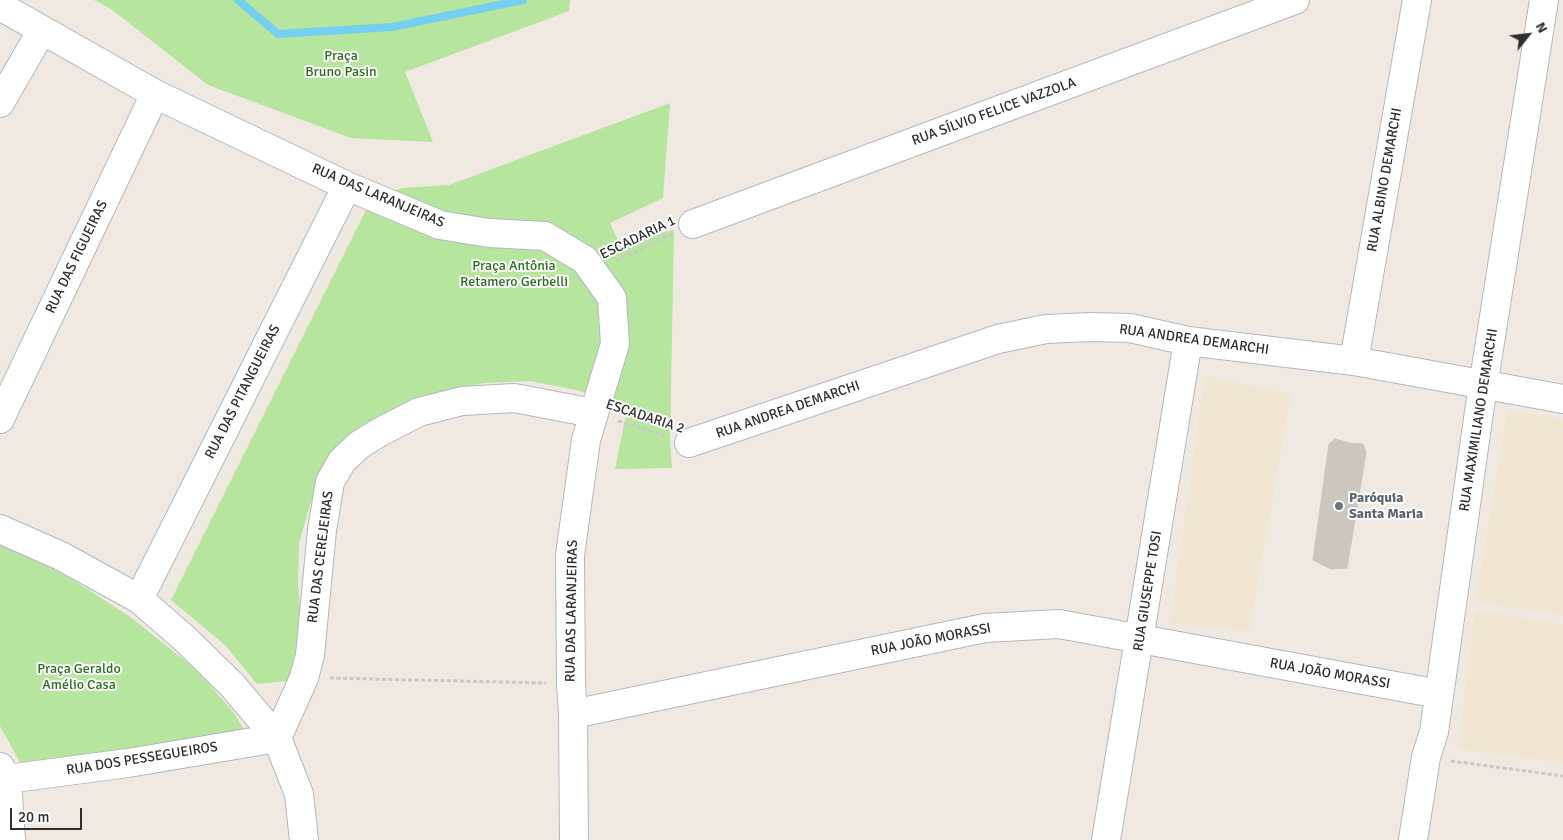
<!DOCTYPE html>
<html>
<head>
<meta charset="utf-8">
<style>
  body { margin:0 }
  #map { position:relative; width:1563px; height:840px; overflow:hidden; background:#efe9e1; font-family:Signika,sans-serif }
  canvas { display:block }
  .north { position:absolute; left:1503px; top:10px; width:50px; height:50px; -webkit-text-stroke:4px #fff; paint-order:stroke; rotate:61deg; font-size:14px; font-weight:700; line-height:20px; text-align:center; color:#2e2e2e }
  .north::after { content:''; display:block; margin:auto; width:18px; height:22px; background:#2e2e2e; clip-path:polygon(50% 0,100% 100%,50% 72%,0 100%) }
  .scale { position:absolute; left:10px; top:808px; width:72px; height:22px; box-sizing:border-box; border:2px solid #2e2e2e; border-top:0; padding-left:6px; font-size:15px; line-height:18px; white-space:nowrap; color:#2e2e2e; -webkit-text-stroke:4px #fff; paint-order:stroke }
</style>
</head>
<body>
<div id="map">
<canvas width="1563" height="840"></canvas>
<div class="north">N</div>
<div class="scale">20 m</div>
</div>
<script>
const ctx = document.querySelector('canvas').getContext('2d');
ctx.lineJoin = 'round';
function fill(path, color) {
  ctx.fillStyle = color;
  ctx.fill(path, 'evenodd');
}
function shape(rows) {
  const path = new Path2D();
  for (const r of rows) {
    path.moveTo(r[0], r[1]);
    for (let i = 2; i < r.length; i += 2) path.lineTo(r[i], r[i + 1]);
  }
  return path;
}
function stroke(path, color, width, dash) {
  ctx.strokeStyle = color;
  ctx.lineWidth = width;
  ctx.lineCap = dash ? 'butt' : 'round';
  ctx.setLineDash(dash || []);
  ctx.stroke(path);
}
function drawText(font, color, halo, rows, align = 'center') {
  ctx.font = font + ' Signika,sans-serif';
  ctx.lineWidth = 4;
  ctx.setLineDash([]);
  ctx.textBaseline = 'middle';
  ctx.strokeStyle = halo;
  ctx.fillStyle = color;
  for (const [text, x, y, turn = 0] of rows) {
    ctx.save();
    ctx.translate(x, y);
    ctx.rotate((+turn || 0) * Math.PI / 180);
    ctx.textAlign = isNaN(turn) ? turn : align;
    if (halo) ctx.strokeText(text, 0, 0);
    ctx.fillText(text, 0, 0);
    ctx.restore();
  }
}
const education = shape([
  [1205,376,1291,394,1249,631,1170,623],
  [1508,410,1563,420,1563,615,1475,602],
  [1475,611,1563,624,1563,762,1458,749]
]);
const green = shape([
  [94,0,570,0,569,11,405,72,433,142,351,138,208,85,111,9],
  [670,103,663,198,610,223,618,240,674,230,670,440,672,468,615,469,628,405,576,390,530,381,483,383,419,397,387,414,325,469,310,505,299,543,298,583,301,625,297,654,287,681,257,684,225,645,171,600,373,196,403,188,449,185],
  [0,541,10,545,73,580,129,616,198,671,234,713,245,731,223,739,21,764,0,726]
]);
const stream = shape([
  [238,0,278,34,392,27,523,0]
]);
const building = shape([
  [1335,439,1349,443,1363,444,1366,452,1347,568,1331,569,1313,560,1329,444,1335,439]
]);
const path = shape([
  [616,261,672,234],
  [618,421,664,435],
  [330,678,546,683],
  [1451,761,1563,776]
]);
const minor = shape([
  [0,6,155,94,347,186,440,225,489,233,545,236,585,260,612,298,615,344,586,440,570,555,571,684,573,714,574,840],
  [0,103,42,30],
  [693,224,1295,0],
  [1354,361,1417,0],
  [0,419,155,94],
  [689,443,998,339,1046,329,1090,327,1130,328,1188,341,1354,361,1563,399],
  [0,529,61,556,139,599,184,638,232,685,277,738,299,794,304,840],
  [139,599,347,186],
  [573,714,985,628,1059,624,1439,694],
  [277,738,304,678,310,655,322,530,330,482,342,461,359,445,380,432,419,412,462,401,514,398,593,413],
  [0,767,7,779,11,840],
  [7,779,128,763,277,738],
  [1106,840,1188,341],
  [1413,840,1426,757,1434,732,1479,412,1544,0]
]);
const markers = [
  [1339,506,5,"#6b7280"]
];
const parkNames = [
  ["Praça",341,56],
  ["Bruno Pasin",341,72],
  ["Praça Antônia",514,266],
  ["Retamero Gerbelli",514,282],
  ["Praça Geraldo",79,669],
  ["Amélio Casa",79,685]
];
const streetNames = [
  ["RUA SÍLVIO FELICE VAZZOLA",994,112,-20],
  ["RUA ALBINO DEMARCHI",1385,180,-80],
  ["RUA DAS LARANJEIRAS",378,196,23],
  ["ESCADARIA 1",638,238,-26],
  ["RUA DAS FIGUEIRAS",77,257,-64],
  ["RUA ANDREA DEMARCHI",1194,340,8],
  ["RUA DAS PITANGUEIRAS",243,392,-63],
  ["RUA ANDREA DEMARCHI",788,410,-19],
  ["ESCADARIA 2",645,417,18],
  ["RUA MAXIMILIANO DEMARCHI",1479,420,-81],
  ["RUA DAS CEREJEIRAS",321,557,-83],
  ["RUA GIUSEPPE TOSI",1148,591,-81],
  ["RUA DAS LARANJEIRAS",572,611,-89],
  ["RUA JOÃO MORASSI",931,640,-11],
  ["RUA JOÃO MORASSI",1330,674,10],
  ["RUA DOS PESSEGUEIROS",142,759,-9]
];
const worshipNames = [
  ["Paróquia",1349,498],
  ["Santa Maria",1349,514]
];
fill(education, '#f0e6d1');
fill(green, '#b6e59e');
stroke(stream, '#75cff0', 8);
fill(building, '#cbc7bf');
stroke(building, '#cbc5ba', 1);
stroke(minor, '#b4b7c1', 30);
stroke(path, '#c9c9c9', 3, [4, 2.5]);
stroke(minor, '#fff', 28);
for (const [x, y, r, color] of markers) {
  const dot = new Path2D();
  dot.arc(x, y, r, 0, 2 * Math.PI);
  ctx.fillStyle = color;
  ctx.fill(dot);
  stroke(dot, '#fff', 2);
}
drawText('14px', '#2c6e1b', '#fff', parkNames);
drawText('14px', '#2e2e2e', '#fff', streetNames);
drawText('bold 14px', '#5b616d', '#fff', worshipNames, 'left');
</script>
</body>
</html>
